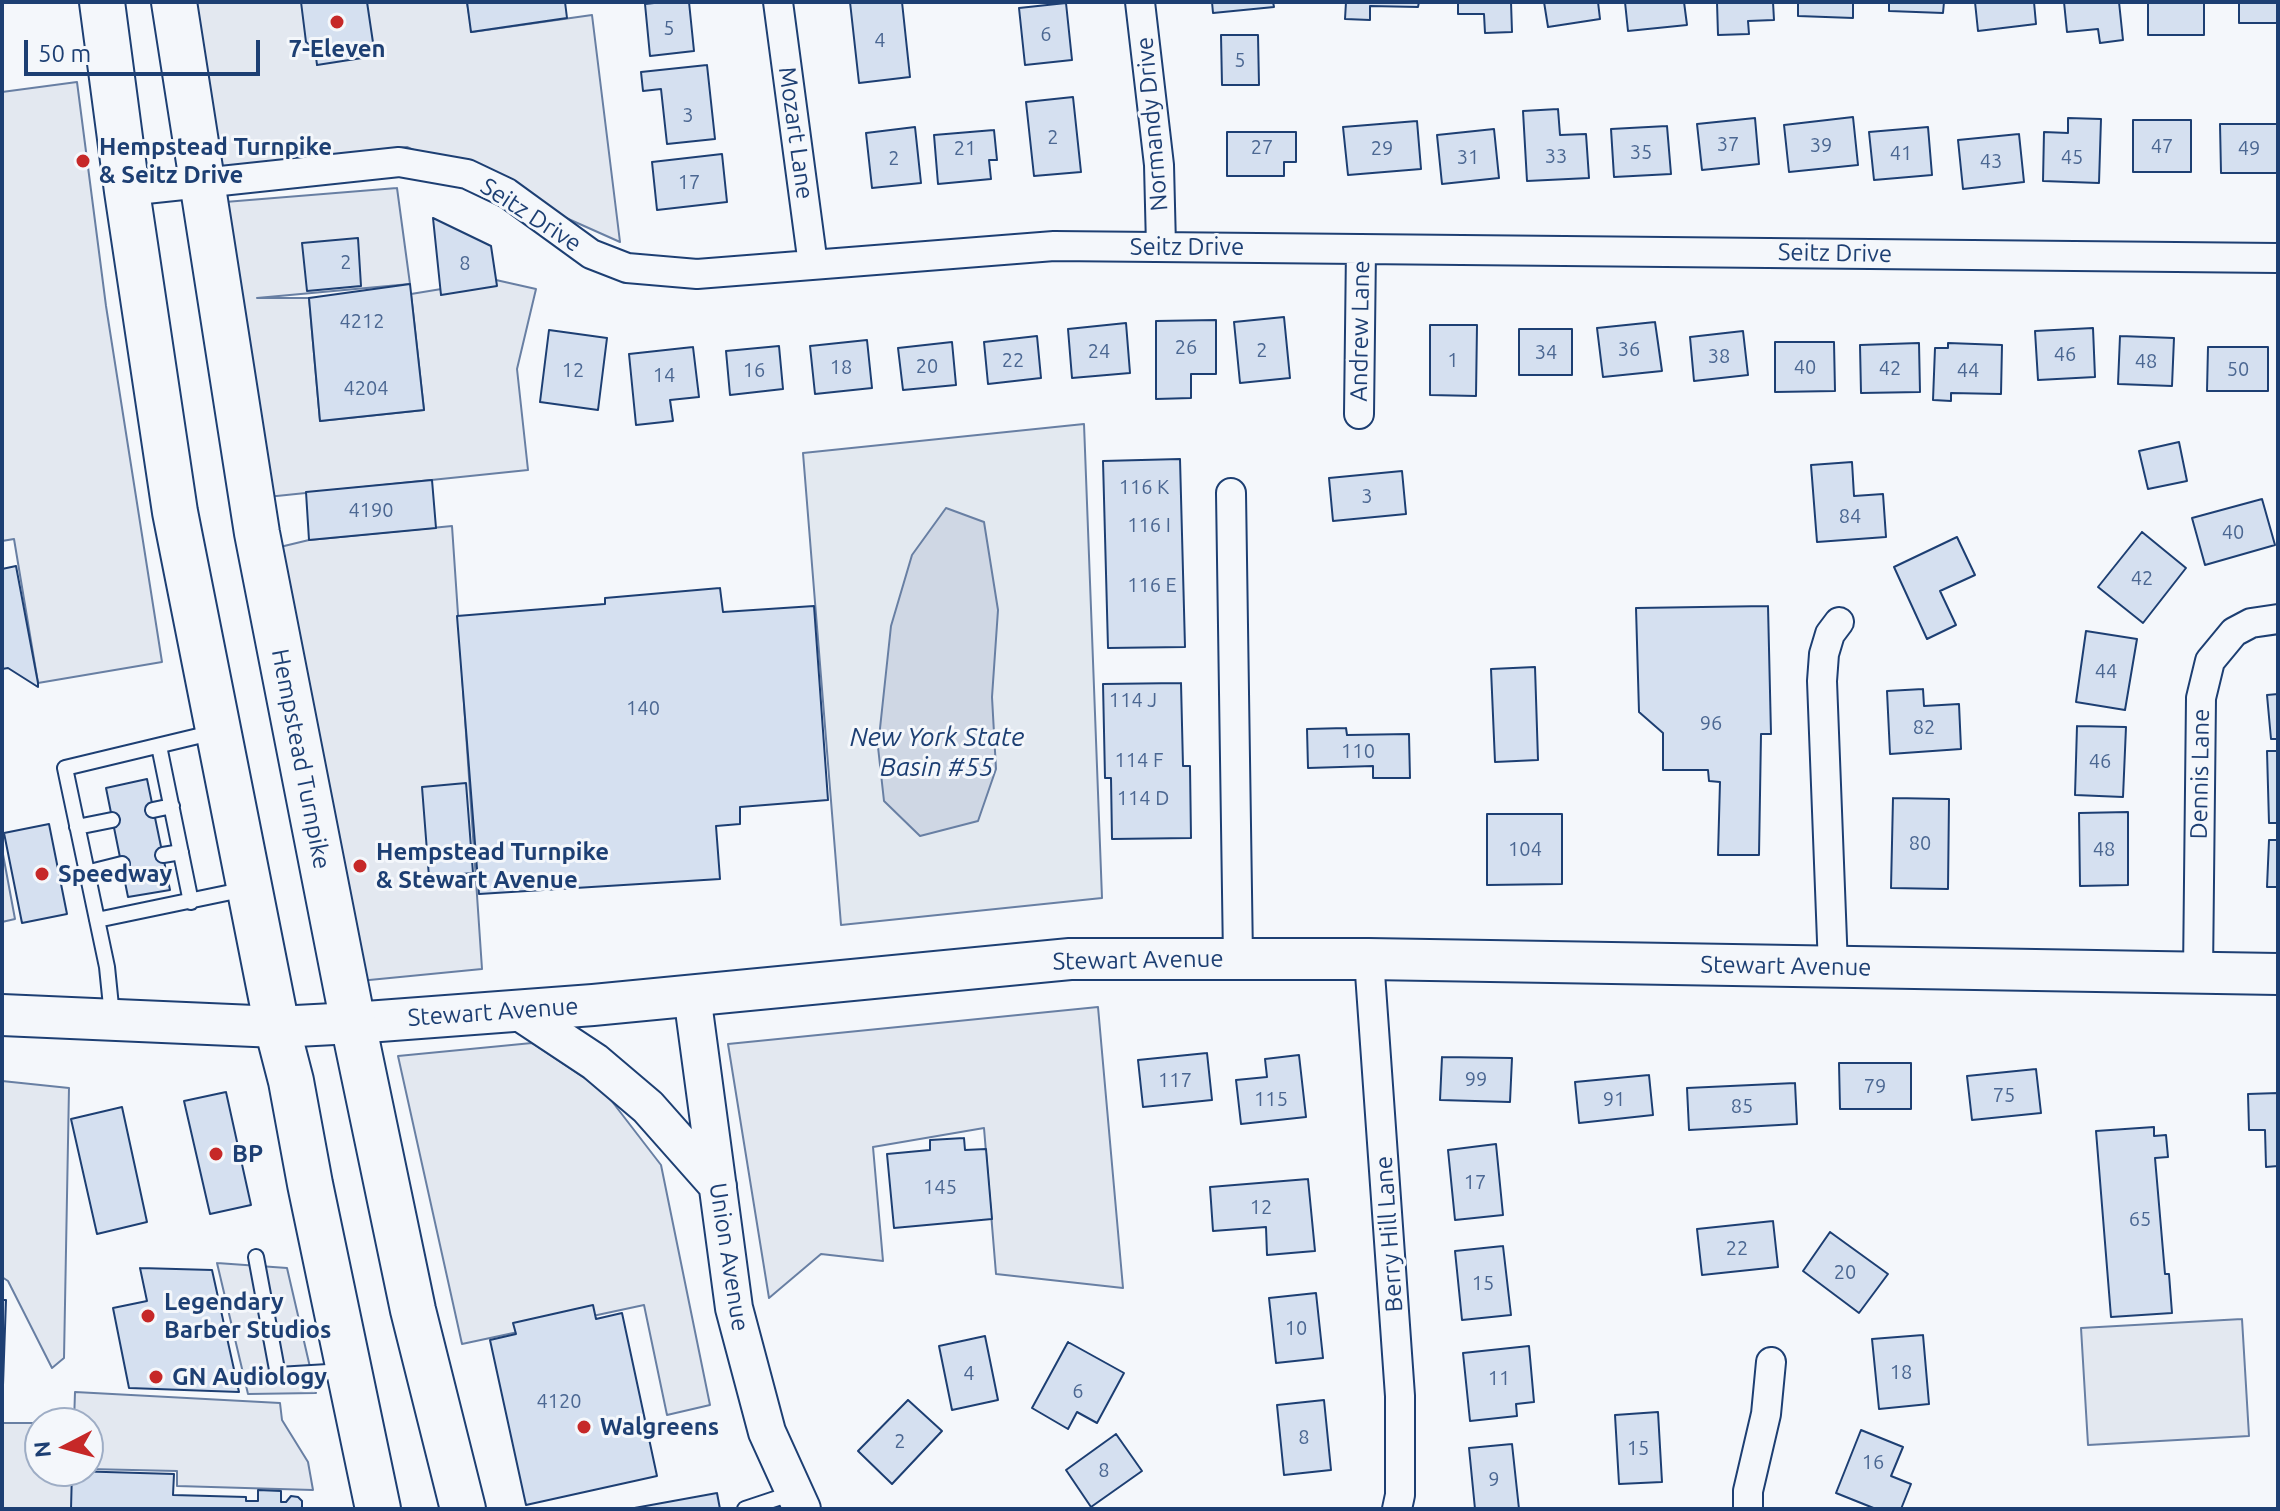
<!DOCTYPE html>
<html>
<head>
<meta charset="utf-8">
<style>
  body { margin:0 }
  #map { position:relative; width:2280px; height:1511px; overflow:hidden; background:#f4f7fb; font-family:Ubuntu,sans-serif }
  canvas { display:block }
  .frame { position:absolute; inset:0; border:4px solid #1d3f73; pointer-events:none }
  .north { position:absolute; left:24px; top:1407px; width:80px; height:80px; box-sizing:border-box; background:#f4f7fb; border:2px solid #9eadc5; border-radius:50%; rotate:264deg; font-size:22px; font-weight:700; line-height:32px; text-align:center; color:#1d3f73 }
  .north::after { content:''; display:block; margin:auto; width:28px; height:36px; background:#c62828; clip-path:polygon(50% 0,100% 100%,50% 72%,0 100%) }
  .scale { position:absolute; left:24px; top:40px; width:236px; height:36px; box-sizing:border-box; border:4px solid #1d3f73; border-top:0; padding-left:10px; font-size:24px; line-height:28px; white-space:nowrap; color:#1d3f73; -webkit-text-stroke:6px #f4f7fb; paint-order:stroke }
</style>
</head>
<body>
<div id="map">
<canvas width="2280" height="1511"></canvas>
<div class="frame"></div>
<div class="north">N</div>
<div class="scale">50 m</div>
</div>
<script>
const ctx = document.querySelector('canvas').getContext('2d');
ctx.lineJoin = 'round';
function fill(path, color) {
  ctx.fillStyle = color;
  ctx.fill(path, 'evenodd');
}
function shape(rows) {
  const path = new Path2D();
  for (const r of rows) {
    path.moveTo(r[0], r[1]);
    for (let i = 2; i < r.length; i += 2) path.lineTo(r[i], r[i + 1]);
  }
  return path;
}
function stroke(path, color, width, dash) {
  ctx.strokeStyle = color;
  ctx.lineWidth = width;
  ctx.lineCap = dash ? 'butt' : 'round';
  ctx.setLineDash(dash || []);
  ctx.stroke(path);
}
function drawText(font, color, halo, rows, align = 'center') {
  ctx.font = font + ' Ubuntu,sans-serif';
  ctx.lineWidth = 6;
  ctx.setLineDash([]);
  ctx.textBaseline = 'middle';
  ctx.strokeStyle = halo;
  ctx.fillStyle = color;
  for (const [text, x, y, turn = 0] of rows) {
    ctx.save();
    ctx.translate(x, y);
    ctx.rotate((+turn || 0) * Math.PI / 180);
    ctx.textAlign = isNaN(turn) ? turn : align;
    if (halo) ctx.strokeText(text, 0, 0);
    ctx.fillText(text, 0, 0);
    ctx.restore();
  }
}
const green = shape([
  [1084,424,1102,898,841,925,803,453,1084,424]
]);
const parking = shape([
  [195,2,467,2,472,32,592,15,620,242,407,147,213,168,195,2],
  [77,82,106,306,162,662,38,683,14,539,2,541,2,92,77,82],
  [397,188,410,284,257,298,309,298,320,421,424,410,411,294,496,280,536,289,517,369,528,470,267,497,225,202,397,188],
  [452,526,482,969,359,981,280,547,309,540,452,526],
  [2,849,15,919,2,922,2,849],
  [1098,1007,1123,1288,996,1274,984,1128,873,1147,883,1261,821,1254,769,1298,728,1044,1098,1007],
  [532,1043,604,1091,661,1165,710,1405,667,1415,644,1305,462,1344,398,1056,532,1043],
  [2,1081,69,1088,64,1358,52,1368,8,1281,2,1277,2,1081],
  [217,1263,287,1268,316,1393,248,1394,217,1263],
  [2242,1319,2249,1436,2088,1445,2081,1328,2242,1319],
  [75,1392,280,1403,282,1420,308,1462,313,1490,177,1486,177,1471,88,1469,88,1423,74,1423,75,1392],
  [2,1423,40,1423,40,1471,72,1471,72,1509,2,1509,2,1423]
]);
const water = shape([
  [946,508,984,522,998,610,992,697,996,769,978,821,920,836,884,801,878,747,891,626,912,555,946,508]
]);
const building = shape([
  [301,2,367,2,375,56,317,65,315,49,306,42,301,2],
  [467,2,565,2,567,18,471,32,467,2],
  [663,2,689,2,694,51,650,56,645,4,663,2],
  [850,2,902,2,910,77,859,83,850,2],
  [1212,2,1273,2,1274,7,1213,13,1212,2],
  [1346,2,1419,2,1418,7,1370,6,1370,20,1345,19,1346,2],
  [1458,2,1511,2,1512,32,1485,33,1484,14,1458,14,1458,2],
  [1544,2,1598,2,1600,19,1548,27,1544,2],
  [1625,2,1684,2,1687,25,1628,31,1625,2],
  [1717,2,1773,2,1774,20,1748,21,1749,34,1718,35,1717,2],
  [1798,2,1853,2,1853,18,1798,16,1798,2],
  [1889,2,1944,2,1943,13,1889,11,1889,2],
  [1975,2,2034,2,2036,24,1978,31,1975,2],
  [2064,2,2119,2,2123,40,2100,43,2098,29,2067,32,2064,2],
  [2148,2,2204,2,2204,35,2148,35,2148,2],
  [2239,2,2278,2,2278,23,2239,23,2239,2],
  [1066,3,1072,60,1025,65,1019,8,1066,3],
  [1221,35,1258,35,1259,85,1222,85,1221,35],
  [707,65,715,139,667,144,661,89,643,91,641,72,707,65],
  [1073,97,1081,172,1034,176,1026,102,1073,97],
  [1558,109,1560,135,1586,134,1589,178,1527,181,1523,111,1558,109],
  [1853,117,1858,165,1789,172,1784,125,1853,117],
  [1755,118,1759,164,1702,170,1697,124,1755,118],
  [2068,118,2101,119,2099,183,2043,181,2044,132,2068,133,2068,118],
  [2133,120,2191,120,2191,172,2133,172,2133,120],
  [1417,121,1421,169,1348,175,1343,127,1417,121],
  [2220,124,2278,124,2278,173,2221,173,2220,124],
  [1667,126,1671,174,1614,177,1611,129,1667,126],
  [915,127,921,183,872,188,866,133,915,127],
  [1928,127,1932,175,1874,180,1869,132,1928,127],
  [1494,129,1499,178,1442,184,1437,135,1494,129],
  [994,130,997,160,989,160,991,179,938,184,934,135,994,130],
  [1227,132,1296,132,1296,162,1284,162,1284,176,1227,176,1227,132],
  [2019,134,2024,182,1963,189,1958,140,2019,134],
  [722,154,727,202,657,210,652,162,722,154],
  [433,218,491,246,497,286,441,295,433,218],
  [358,238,361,286,307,291,302,243,358,238],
  [410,284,424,410,320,421,309,298,410,284],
  [1284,317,1290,378,1240,383,1234,322,1284,317],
  [1216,320,1216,374,1191,374,1191,398,1156,399,1156,321,1216,320],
  [1655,322,1662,371,1603,377,1597,328,1655,322],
  [1126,323,1130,373,1072,378,1068,329,1126,323],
  [1430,325,1477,325,1476,396,1430,395,1430,325],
  [2093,328,2095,377,2038,380,2035,331,2093,328],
  [1519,329,1572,329,1572,375,1519,375,1519,329],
  [549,330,607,338,598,410,540,402,549,330],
  [1743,331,1748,375,1694,381,1690,337,1743,331],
  [1037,336,1041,378,988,384,984,342,1037,336],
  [2120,336,2174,338,2172,386,2118,384,2120,336],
  [867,340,872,388,815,394,810,346,867,340],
  [952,342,956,385,903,390,898,348,952,342],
  [1775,342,1834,342,1835,391,1775,392,1775,342],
  [1919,343,1920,392,1861,393,1860,345,1919,343],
  [1948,343,2002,345,2001,394,1951,393,1951,401,1933,400,1935,348,1948,348,1948,343],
  [779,346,783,389,730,395,726,351,779,346],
  [693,347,699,397,670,400,673,421,636,425,629,354,693,347],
  [2208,347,2268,347,2268,391,2207,391,2208,347],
  [2179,442,2187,481,2148,489,2139,451,2179,442],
  [1180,459,1185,647,1108,648,1103,461,1180,459],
  [1852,462,1854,496,1883,494,1886,537,1817,542,1811,465,1852,462],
  [1402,471,1406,514,1333,521,1329,478,1402,471],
  [432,480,436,528,309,540,306,492,432,480],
  [2262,499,2275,545,2205,565,2192,518,2262,499],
  [2142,532,2186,568,2143,623,2098,587,2142,532],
  [1957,537,1975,575,1940,591,1956,625,1927,639,1894,567,1957,537],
  [16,566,38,683,38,687,8,668,2,669,2,569,16,566],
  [720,588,723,612,814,606,828,800,740,807,740,824,716,826,720,879,479,894,457,616,605,604,605,598,720,588],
  [1768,606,1771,734,1761,734,1759,855,1718,855,1720,782,1709,781,1708,770,1663,770,1663,733,1639,712,1636,608,1768,606],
  [2086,631,2137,639,2125,710,2076,702,2086,631],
  [1535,667,1538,760,1495,762,1491,669,1535,667],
  [1181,683,1183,766,1190,766,1191,838,1112,839,1111,778,1105,778,1103,684,1181,683],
  [1923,689,1924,706,1959,704,1961,749,1890,754,1887,691,1923,689],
  [2278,694,2278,739,2271,739,2267,695,2278,694],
  [2077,726,2126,727,2123,797,2075,795,2077,726],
  [1346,728,1347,735,1409,734,1410,778,1373,778,1373,766,1308,768,1307,729,1346,728],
  [2267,751,2278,751,2278,823,2269,823,2267,751],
  [147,779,170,890,128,897,106,788,147,779],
  [466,783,473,873,429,877,422,787,466,783],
  [1893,798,1949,799,1948,889,1891,888,1893,798],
  [2128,812,2128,885,2080,886,2079,813,2128,812],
  [1487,814,1562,814,1562,884,1487,885,1487,814],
  [49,824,67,914,22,923,4,833,49,824],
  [2269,840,2278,840,2278,887,2267,887,2269,840],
  [1207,1053,1212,1100,1143,1107,1138,1060,1207,1053],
  [1299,1055,1306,1117,1241,1124,1236,1080,1267,1077,1265,1059,1299,1055],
  [1442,1057,1512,1058,1510,1102,1440,1100,1442,1057],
  [1839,1063,1911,1063,1911,1109,1840,1109,1839,1063],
  [2036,1069,2041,1113,1972,1120,1967,1076,2036,1069],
  [1649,1075,1653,1115,1579,1123,1575,1082,1649,1075],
  [1795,1083,1797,1124,1689,1130,1687,1088,1795,1083],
  [226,1092,251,1205,210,1214,184,1101,226,1092],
  [2278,1093,2278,1166,2266,1167,2265,1130,2249,1130,2248,1094,2278,1093],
  [122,1107,147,1222,97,1234,71,1119,122,1107],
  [2154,1127,2154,1136,2166,1135,2168,1157,2155,1158,2165,1274,2169,1274,2172,1313,2111,1317,2096,1131,2154,1127],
  [964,1138,965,1150,986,1149,992,1219,894,1228,887,1154,930,1150,930,1140,964,1138],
  [1496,1144,1503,1215,1455,1220,1448,1150,1496,1144],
  [1308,1179,1315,1251,1267,1255,1266,1227,1213,1231,1210,1187,1308,1179],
  [1773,1221,1778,1267,1702,1275,1697,1229,1773,1221],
  [1830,1232,1888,1274,1859,1313,1803,1271,1830,1232],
  [1503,1246,1511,1315,1462,1320,1455,1251,1503,1246],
  [140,1268,212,1270,239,1392,129,1388,113,1308,147,1301,140,1268],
  [1316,1293,1323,1358,1276,1363,1269,1298,1316,1293],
  [2,1300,6,1300,3,1385,2,1385,2,1300],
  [593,1305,596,1319,622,1313,657,1476,526,1505,490,1340,516,1334,513,1323,593,1305],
  [1923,1335,1929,1404,1879,1409,1872,1339,1923,1335],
  [985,1336,998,1400,952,1410,939,1346,985,1336],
  [1068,1342,1124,1373,1097,1423,1077,1412,1068,1429,1032,1408,1068,1342],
  [1529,1346,1534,1402,1516,1404,1517,1416,1470,1421,1463,1353,1529,1346],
  [908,1400,942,1431,892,1484,858,1451,908,1400],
  [1324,1400,1331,1470,1284,1475,1277,1405,1324,1400],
  [1658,1412,1662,1482,1619,1484,1615,1415,1658,1412],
  [1861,1430,1903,1447,1891,1476,1911,1484,1901,1509,1876,1509,1836,1493,1861,1430],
  [1116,1434,1142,1471,1091,1507,1066,1470,1116,1434],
  [1512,1444,1519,1509,1475,1509,1469,1448,1512,1444],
  [72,1471,174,1474,173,1495,246,1497,246,1501,258,1501,258,1490,281,1491,281,1502,286,1502,291,1496,298,1497,302,1501,302,1507,299,1509,71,1509,72,1471],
  [717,1493,720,1509,629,1509,717,1493]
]);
const service = shape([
  [159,746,191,902],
  [153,810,172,806],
  [77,827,112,820],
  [163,855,181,852],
  [86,873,122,864],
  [97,920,246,889],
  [112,1016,107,967,65,768,215,732],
  [256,1257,278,1375,345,1371],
  [745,1509,793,1493]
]);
const minor = shape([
  [778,2,813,265],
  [1140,2,1159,165,1161,246],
  [127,191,399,162,467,174,507,193,591,254,627,268,697,274,1054,246,2278,258],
  [1359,414,1361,249],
  [1231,493,1238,958],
  [1369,959,1400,1396,1400,1495,1397,1509],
  [1833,967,1822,681,1824,654,1830,634,1839,622],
  [2198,973,2201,698,2210,661,2234,632,2251,623,2278,619],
  [1748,1509,1748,1491,1766,1414,1771,1362]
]);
const tertiary = shape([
  [692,995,734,1308,767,1432,802,1509],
  [518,1011,595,1062,648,1107,718,1186]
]);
const secondary = shape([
  [2,1015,277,1027,353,1023,593,1005,1070,959,1369,959,2278,974]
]);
const primary = shape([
  [102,2,127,191,175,512,277,1027,291,1081,310,1184,378,1509],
  [174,2,257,533,353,1023,413,1310,463,1509]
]);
const markers = [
  [337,22,8,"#c62828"],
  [83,161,8,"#c62828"],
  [360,866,8,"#c62828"],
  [42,874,8,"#c62828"],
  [216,1154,8,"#c62828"],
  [148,1316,8,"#c62828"],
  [156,1377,8,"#c62828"],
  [584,1427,8,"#c62828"]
];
const numberNames = [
  ["5",669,28],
  ["6",1046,34],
  ["4",880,40],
  ["5",1240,60],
  ["3",688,115],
  ["2",1053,137],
  ["37",1728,144],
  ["39",1821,145],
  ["47",2162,146],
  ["27",1262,147],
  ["21",965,148],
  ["29",1382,148],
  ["49",2249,148],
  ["35",1641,152],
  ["41",1901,153],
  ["33",1556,156],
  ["31",1468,157],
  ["45",2072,157],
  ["2",894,158],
  ["43",1991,161],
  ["17",689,182],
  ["2",346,262],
  ["8",465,263],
  ["4212",362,321],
  ["26",1186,347],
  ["36",1629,349],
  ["2",1262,350],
  ["24",1099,351],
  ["34",1546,352],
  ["46",2065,354],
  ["38",1719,356],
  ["22",1013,360],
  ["1",1453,360],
  ["48",2146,361],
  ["20",927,366],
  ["18",841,367],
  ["40",1805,367],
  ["42",1890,368],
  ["50",2238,369],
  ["12",573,370],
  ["16",754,370],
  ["44",1968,370],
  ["14",664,375],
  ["4204",366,388],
  ["116 K",1144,487],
  ["3",1367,496],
  ["4190",371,510],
  ["84",1850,516],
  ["116 I",1149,525],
  ["40",2233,532],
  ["42",2142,578],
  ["116 E",1152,585],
  ["44",2106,671],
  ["114 J",1133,700],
  ["140",643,708],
  ["96",1711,723],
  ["82",1924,727],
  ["110",1358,751],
  ["114 F",1139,760],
  ["46",2100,761],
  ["114 D",1143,798],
  ["80",1920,843],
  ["104",1525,849],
  ["48",2104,849],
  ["99",1476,1079],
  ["117",1175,1080],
  ["79",1875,1086],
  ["75",2004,1095],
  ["115",1271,1099],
  ["91",1614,1099],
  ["85",1742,1106],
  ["17",1475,1182],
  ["145",940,1187],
  ["12",1261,1207],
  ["65",2140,1219],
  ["22",1737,1248],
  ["20",1845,1272],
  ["15",1483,1283],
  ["10",1296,1328],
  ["18",1901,1372],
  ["4",969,1373],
  ["11",1499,1378],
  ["6",1078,1391],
  ["4120",559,1401],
  ["8",1304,1437],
  ["2",900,1441],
  ["15",1638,1448],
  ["16",1873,1462],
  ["8",1104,1470],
  ["9",1494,1479]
];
const poiNames = [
  ["7-Eleven",337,49,"center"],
  ["Hempstead Turnpike",99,147],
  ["& Seitz Drive",99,175],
  ["Hempstead Turnpike",376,852],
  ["& Stewart Avenue",376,880],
  ["Speedway",58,874],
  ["BP",232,1154],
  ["Legendary",164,1302],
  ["Barber Studios",164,1330],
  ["GN Audiology",172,1377],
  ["Walgreens",600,1427]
];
const streetNames = [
  ["Normandy Drive",1152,124,-95],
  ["Mozart Lane",796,133,82],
  ["Seitz Drive",531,215,33],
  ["Seitz Drive",1187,247],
  ["Seitz Drive",1835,253,1],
  ["Andrew Lane",1360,331,-89],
  ["Hempstead Turnpike",301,759,79],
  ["Dennis Lane",2200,774,-89],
  ["Stewart Avenue",1138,960,-1],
  ["Stewart Avenue",1786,966,1],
  ["Stewart Avenue",493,1012,-4],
  ["Berry Hill Lane",1389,1234,-94],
  ["Union Avenue",729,1257,81]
];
const waterNames = [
  ["New York State",937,737],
  ["Basin #55",937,767]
];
fill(green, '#e3e9f0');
stroke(green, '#687fa3', 2);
fill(parking, '#e3e8f0');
stroke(parking, '#687fa3', 2);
fill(water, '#cfd7e4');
stroke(water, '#687fa3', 2);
fill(building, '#d5e0f0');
stroke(building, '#1d3f73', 2);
stroke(service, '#1d3f73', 18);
stroke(minor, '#1d3f73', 32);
stroke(tertiary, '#1d3f73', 40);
stroke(secondary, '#1d3f73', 44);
stroke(primary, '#1d3f73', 48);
stroke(service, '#f4f7fb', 14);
stroke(minor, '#f4f7fb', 28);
stroke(tertiary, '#f4f7fb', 36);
stroke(secondary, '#f4f7fb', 40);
stroke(primary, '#f4f7fb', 44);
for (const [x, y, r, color] of markers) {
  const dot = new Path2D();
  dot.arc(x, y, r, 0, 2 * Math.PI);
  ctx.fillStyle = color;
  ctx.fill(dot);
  stroke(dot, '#f4f7fb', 3);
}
drawText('20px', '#4b6792', null, numberNames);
drawText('bold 24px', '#1d3f73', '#f4f7fb', poiNames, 'left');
drawText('24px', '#1d3f73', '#f4f7fb', streetNames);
drawText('italic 26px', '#1d3f73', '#f4f7fb', waterNames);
</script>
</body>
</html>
